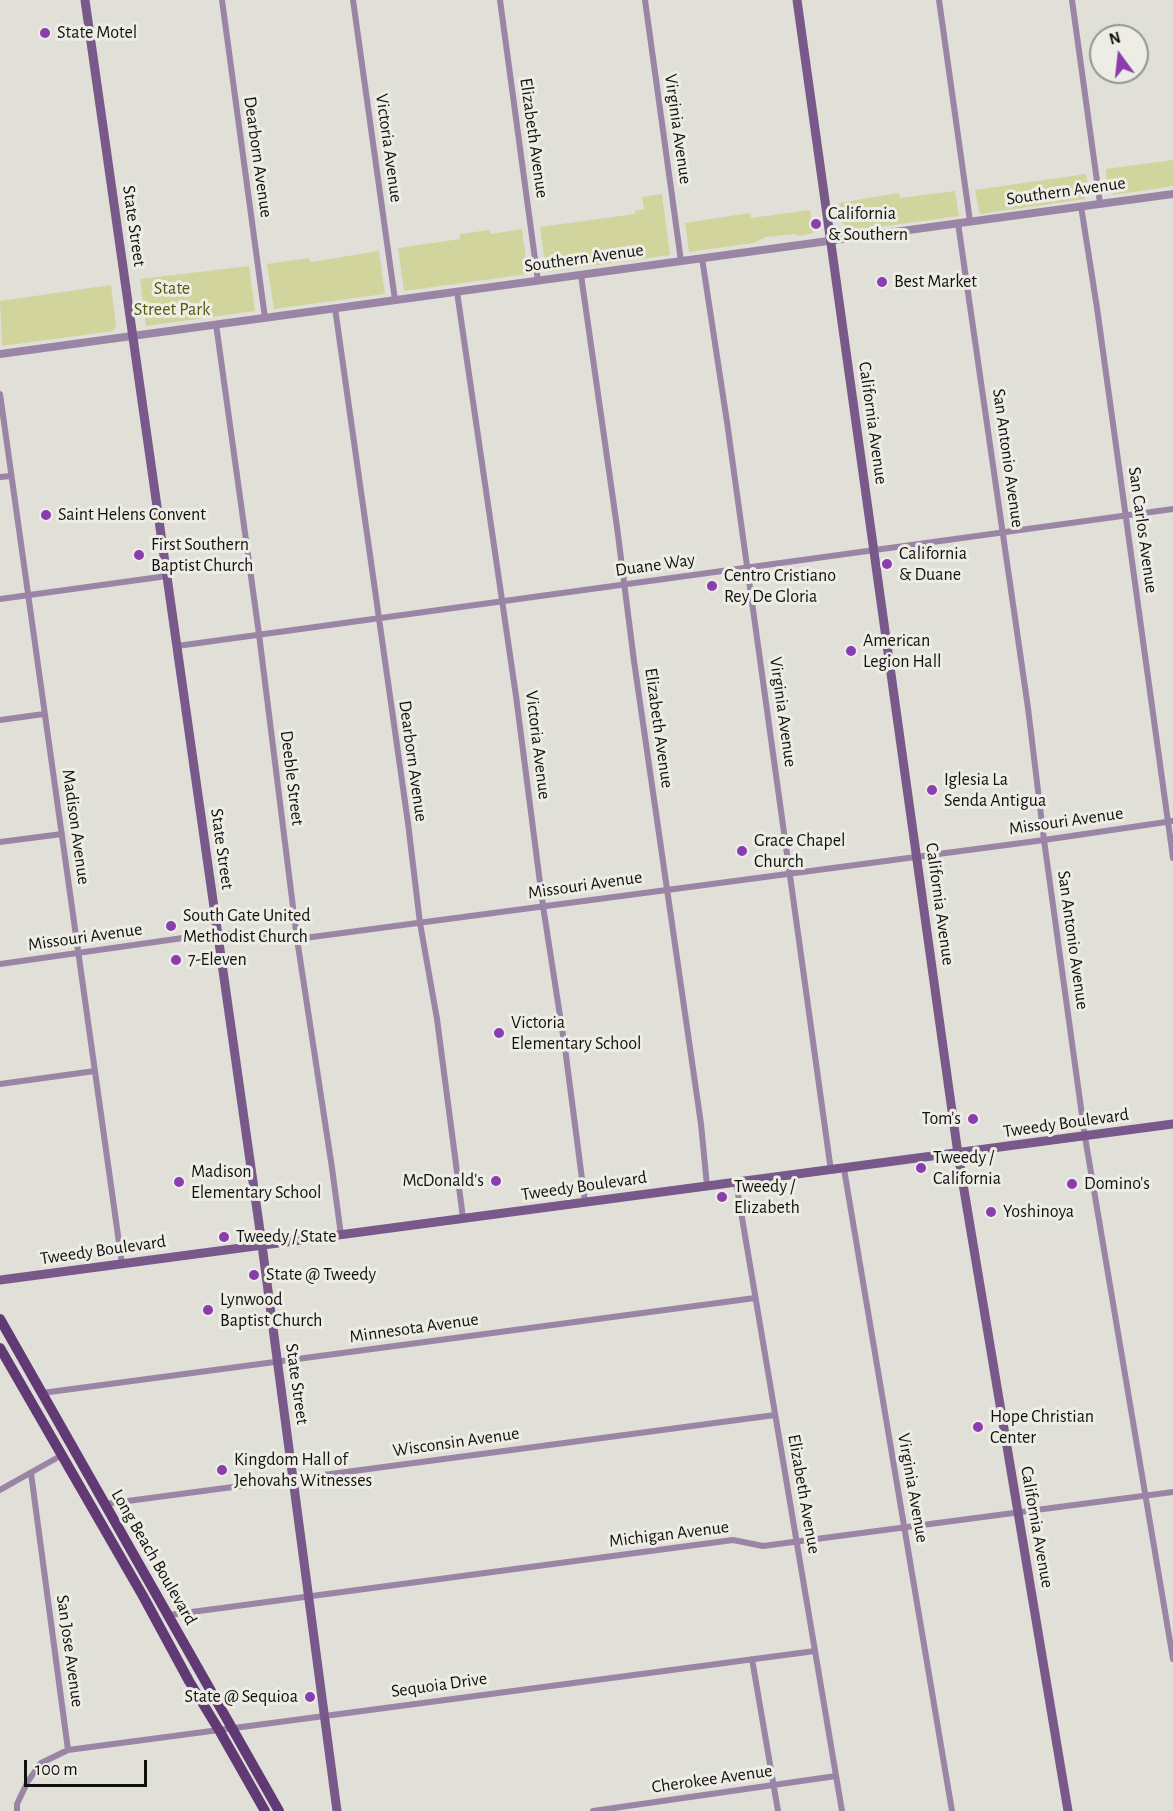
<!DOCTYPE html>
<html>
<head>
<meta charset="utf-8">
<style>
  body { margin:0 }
  #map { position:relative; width:1173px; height:1811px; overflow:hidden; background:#e0e0d9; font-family:"Alegreya Sans",sans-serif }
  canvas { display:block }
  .north { position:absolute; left:1089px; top:24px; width:60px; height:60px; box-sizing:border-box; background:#edede6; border:2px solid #959590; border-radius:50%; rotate:345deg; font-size:16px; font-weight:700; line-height:24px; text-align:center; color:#11110f }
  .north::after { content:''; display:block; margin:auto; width:21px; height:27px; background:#8a3dae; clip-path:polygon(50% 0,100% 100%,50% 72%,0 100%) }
  .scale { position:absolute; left:24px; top:1760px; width:123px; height:27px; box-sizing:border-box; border:3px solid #11110f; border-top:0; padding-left:8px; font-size:18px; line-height:21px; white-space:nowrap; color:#11110f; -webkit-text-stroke:4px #edede6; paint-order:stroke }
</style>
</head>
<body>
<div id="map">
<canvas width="1173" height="1811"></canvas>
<div class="north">N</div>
<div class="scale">100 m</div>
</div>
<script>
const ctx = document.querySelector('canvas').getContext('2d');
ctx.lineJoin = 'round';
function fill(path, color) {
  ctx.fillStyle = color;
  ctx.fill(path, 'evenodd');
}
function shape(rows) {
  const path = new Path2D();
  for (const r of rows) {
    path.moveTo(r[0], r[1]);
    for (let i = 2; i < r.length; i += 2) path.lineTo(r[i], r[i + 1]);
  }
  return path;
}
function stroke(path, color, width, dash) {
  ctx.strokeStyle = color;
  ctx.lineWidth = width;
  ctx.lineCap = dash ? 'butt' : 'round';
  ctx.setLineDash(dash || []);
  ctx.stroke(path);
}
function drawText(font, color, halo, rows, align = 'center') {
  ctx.font = font + ' "Alegreya Sans",sans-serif';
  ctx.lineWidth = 6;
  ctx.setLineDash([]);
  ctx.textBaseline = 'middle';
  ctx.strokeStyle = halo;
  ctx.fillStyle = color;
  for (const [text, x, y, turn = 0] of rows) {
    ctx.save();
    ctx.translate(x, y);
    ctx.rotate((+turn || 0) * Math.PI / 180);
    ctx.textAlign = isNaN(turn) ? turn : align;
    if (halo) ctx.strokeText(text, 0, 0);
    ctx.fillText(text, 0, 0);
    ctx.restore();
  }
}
const green = shape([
  [1173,160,1173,186,1113,195,1107,187,1106,169],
  [1086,174,1089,191,1085,196,1085,199,980,214,979,211,975,190],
  [955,191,959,216,849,231,843,223,839,203,899,193,900,198],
  [662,194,670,255,546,272,540,227,635,214,635,211,644,209,642,197],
  [810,210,813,233,799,236,794,234,766,237,753,243,689,252,685,223,750,213,751,218],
  [522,229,528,274,404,291,398,248,460,239,460,234,489,230,491,234],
  [379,251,385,294,274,309,267,264,309,258,311,262],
  [249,266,255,311,146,326,140,279],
  [111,285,116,326,113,331,2,346,0,301]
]);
const minor = shape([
  [222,0,265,318],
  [353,0,395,300],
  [500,0,538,281],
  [645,0,681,261],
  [939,0,970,221],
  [1072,0,1100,203],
  [1081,206,1097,308,1173,858],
  [958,223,1028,708,1044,840,1085,1137,1173,1659],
  [702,258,727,422,831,1171],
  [581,275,617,527,634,661,701,1124,707,1186],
  [457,292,516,696,543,906,565,1048,585,1202],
  [335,308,408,823,420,923,437,1019,463,1218],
  [216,324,259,634,297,939,332,1168,341,1235],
  [0,394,122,1264],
  [0,477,11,476],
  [0,599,167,576],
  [177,646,1173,509],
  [0,720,44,714],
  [0,842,62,834],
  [0,964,218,933,297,939,1044,840,1173,821],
  [0,1084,95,1071],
  [844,1169,952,1811],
  [736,1182,842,1811],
  [42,1393,755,1298],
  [31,1473,68,1750],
  [0,1490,62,1455],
  [105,1504,775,1415],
  [169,1615,733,1540,763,1546,1173,1492],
  [752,1659,778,1811],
  [17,1811,17,1804,28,1781,41,1763,68,1750,815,1651],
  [593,1811,836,1776]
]);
const tertiary = shape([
  [0,354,1173,194]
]);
const secondary = shape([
  [85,0,262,1245,337,1811],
  [797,0,958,1154,1068,1811],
  [0,1280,1173,1124]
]);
const primary = shape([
  [0,1319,279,1811],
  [0,1348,143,1596,189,1681,219,1730,265,1811]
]);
const markers = [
  [45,33,6,"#8a3dae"],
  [816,224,6,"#8a3dae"],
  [882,282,6,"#8a3dae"],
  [46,515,6,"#8a3dae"],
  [139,555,6,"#8a3dae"],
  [887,564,6,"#8a3dae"],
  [712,586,6,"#8a3dae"],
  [851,651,6,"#8a3dae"],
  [932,790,6,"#8a3dae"],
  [742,851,6,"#8a3dae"],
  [171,926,6,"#8a3dae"],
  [176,960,6,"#8a3dae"],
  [499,1033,6,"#8a3dae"],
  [973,1119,6,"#8a3dae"],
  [921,1168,6,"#8a3dae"],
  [496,1181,6,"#8a3dae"],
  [179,1182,6,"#8a3dae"],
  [1072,1184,6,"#8a3dae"],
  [722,1197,6,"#8a3dae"],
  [991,1212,6,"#8a3dae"],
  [224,1237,6,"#8a3dae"],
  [254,1275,6,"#8a3dae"],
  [208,1310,6,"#8a3dae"],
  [978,1427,6,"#8a3dae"],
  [222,1470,6,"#8a3dae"],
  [310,1697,6,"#8a3dae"]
];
const poiNames = [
  ["State Motel",57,33],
  ["California",828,214],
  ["& Southern",828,235],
  ["Best Market",894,282],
  ["Saint Helens Convent",58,515],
  ["First Southern",151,545],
  ["Baptist Church",151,566],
  ["California",899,554],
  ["& Duane",899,575],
  ["Centro Cristiano",724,576],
  ["Rey De Gloria",724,597],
  ["American",863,641],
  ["Legion Hall",863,662],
  ["Iglesia La",944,780],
  ["Senda Antigua",944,801],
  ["Grace Chapel",754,841],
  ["Church",754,862],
  ["South Gate United",183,916],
  ["Methodist Church",183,937],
  ["7-Eleven",188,960],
  ["Victoria",511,1023],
  ["Elementary School",511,1044],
  ["Tom's",961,1119,"right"],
  ["Tweedy /",933,1158],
  ["California",933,1179],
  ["Madison",191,1172],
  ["Elementary School",191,1193],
  ["McDonald's",484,1181,"right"],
  ["Domino's",1084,1184],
  ["Tweedy /",734,1187],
  ["Elizabeth",734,1208],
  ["Yoshinoya",1003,1212],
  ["Tweedy / State",236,1237],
  ["State @ Tweedy",266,1275],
  ["Lynwood",220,1300],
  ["Baptist Church",220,1321],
  ["Hope Christian",990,1417],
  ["Center",990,1438],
  ["Kingdom Hall of",234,1460],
  ["Jehovahs Witnesses",234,1481],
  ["State @ Sequioa",298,1697,"right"]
];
const streetNames = [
  ["Virginia Avenue",678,129,82],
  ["Elizabeth Avenue",534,138,82],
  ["Victoria Avenue",389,148,82],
  ["Dearborn Avenue",258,157,82],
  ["Southern Avenue",1066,191,-8],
  ["State Street",134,226,82],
  ["Southern Avenue",584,258,-8],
  ["California Avenue",873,423,82],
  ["San Antonio Avenue",1008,458,82],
  ["San Carlos Avenue",1143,530,82],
  ["Duane Way",655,565,-8],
  ["Virginia Avenue",783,712,82],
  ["Elizabeth Avenue",659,728,82],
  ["Victoria Avenue",538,745,83],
  ["Dearborn Avenue",413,761,82],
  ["Deeble Street",292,778,83],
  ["Missouri Avenue",1066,821,-8],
  ["Madison Avenue",76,827,82],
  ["State Street",222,849,82],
  ["Missouri Avenue",585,885,-8],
  ["California Avenue",940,904,82],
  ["Missouri Avenue",85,937,-8],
  ["San Antonio Avenue",1073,940,82],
  ["Tweedy Boulevard",1066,1123,-8],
  ["Tweedy Boulevard",584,1186,-8],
  ["Tweedy Boulevard",103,1250,-8],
  ["Minnesota Avenue",414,1328,-8],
  ["State Street",297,1384,82],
  ["Wisconsin Avenue",456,1442,-8],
  ["Virginia Avenue",913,1488,80],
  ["Elizabeth Avenue",804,1494,80],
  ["California Avenue",1037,1527,80],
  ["Michigan Avenue",669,1534,-7],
  ["Long Beach Boulevard",154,1557,60],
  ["San Jose Avenue",70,1651,82],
  ["Sequoia Drive",439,1685,-8],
  ["Cherokee Avenue",712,1779,-8]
];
const parkNames = [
  ["State",172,289],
  ["Street Park",172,310]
];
fill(green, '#d1d49c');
stroke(minor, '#9b85a7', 6);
stroke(tertiary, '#9b85a7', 8);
stroke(secondary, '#79598a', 9);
stroke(primary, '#613974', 10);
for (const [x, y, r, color] of markers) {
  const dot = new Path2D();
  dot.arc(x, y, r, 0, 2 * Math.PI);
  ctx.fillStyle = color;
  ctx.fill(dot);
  stroke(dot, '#edede6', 2);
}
drawText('18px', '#11110f', '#edede6', poiNames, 'left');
drawText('18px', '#11110f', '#edede6', streetNames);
drawText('18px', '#57580d', '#edede6', parkNames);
</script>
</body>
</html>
